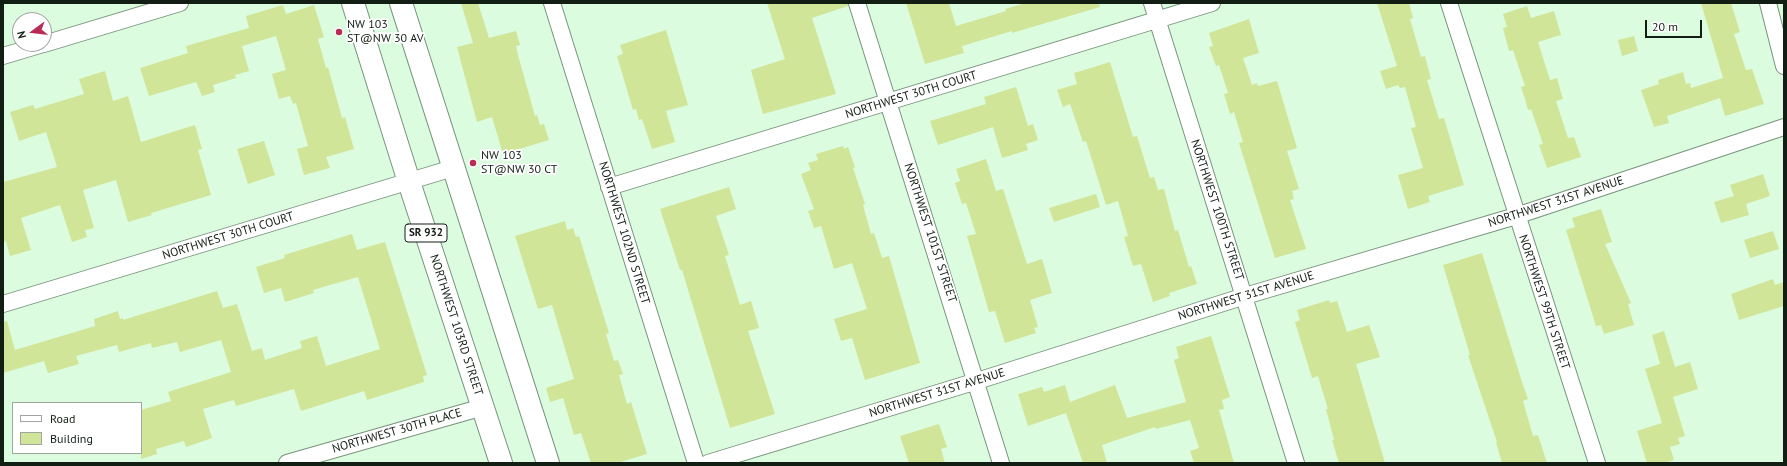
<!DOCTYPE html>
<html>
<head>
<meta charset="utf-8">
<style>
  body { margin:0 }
  #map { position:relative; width:1787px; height:466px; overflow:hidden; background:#dcfce0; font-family:"PT Sans",sans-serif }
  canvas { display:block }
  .frame { position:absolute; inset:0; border:4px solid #121d14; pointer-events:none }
  .legend { position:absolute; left:12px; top:402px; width:130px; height:52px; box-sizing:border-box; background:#fff; border:1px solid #a0a5a1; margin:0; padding:5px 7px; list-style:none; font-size:12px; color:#121d14 }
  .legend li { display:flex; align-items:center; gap:8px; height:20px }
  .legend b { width:20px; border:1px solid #a0a5a1 }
  .north { position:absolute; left:12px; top:12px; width:40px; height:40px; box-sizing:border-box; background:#fff; border:1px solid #a0a5a1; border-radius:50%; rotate:255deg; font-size:11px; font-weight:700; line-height:16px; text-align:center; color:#121d14 }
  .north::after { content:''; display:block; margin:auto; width:14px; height:18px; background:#ba2b56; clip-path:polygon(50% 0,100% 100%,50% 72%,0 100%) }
  .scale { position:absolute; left:1645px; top:20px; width:57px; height:18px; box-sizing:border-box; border:2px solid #121d14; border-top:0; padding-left:5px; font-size:12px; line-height:14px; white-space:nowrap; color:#121d14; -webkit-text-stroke:3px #fff; paint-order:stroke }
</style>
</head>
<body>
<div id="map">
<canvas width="1787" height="466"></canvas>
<div class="frame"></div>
<ul class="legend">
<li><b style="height:5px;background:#fff"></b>Road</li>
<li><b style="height:11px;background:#d0e598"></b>Building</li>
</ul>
<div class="north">N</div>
<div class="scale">20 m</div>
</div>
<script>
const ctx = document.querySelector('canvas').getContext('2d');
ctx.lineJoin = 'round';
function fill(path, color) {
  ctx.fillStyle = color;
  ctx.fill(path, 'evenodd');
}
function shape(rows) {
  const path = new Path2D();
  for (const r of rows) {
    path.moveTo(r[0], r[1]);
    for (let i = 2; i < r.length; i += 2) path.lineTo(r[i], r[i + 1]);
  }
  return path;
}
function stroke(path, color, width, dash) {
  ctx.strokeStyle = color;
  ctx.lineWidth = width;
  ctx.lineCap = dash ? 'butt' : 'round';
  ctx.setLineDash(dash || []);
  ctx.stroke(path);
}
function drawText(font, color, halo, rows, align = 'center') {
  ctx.font = font + ' "PT Sans",sans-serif';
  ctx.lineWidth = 3.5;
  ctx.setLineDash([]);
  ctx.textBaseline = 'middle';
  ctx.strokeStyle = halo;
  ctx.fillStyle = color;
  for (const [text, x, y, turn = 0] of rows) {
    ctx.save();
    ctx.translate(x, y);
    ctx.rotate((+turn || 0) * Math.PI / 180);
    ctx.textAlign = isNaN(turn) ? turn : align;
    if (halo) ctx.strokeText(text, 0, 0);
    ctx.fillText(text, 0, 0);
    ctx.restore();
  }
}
const building = shape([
  [461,3,478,3,489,38,516,31,520,45,516,46,518,55,535,116,537,115,540,125,544,124,549,140,503,154,492,117,477,122,457,47,473,43],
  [767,3,848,3,848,6,812,18,836,94,763,114,751,70,785,59],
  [906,3,949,3,956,26,1006,11,1005,9,1026,3,1099,3,1100,7,1012,33,1012,31,962,46,964,53,925,64],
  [1377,3,1409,3,1413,18,1410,19,1421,57,1425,56,1431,79,1427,80,1439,119,1444,118,1464,185,1428,196,1430,202,1408,209,1398,175,1423,168,1411,128,1416,127,1405,87,1400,88,1398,85,1386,89,1380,71,1397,66],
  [1701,3,1731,3,1740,32,1734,34,1746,70,1752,69,1764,104,1725,116,1720,98,1667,116,1669,123,1654,127,1641,90,1659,84,1658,80,1683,72,1686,84,1690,83,1691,88,1723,78],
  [283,5,286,14,314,5,324,37,318,39,326,68,328,67,342,118,345,117,354,149,326,157,330,168,304,175,297,149,308,146,296,103,293,104,290,96,279,99,272,74,286,70,276,36,242,46,249,71,235,75,236,78,213,85,215,92,202,96,196,82,149,96,140,68,188,53,186,46,249,28,246,16],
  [1527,6,1531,18,1554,11,1561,35,1538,42,1550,80,1557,78,1560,89,1563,99,1556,101,1568,138,1574,137,1581,157,1547,168,1539,145,1543,144,1531,109,1528,110,1525,99,1521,87,1525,86,1513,50,1509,51,1503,28,1507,27,1503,14],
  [1249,19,1259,53,1243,58,1252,85,1257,83,1258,86,1277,81,1297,148,1287,151,1299,189,1292,191,1294,199,1290,200,1306,249,1275,258,1239,143,1243,142,1234,112,1230,114,1224,94,1228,93,1219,65,1216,66,1209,47,1213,46,1209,33],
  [666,30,688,105,666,111,675,142,652,149,642,119,639,120,636,109,633,110,617,56,623,54,620,45],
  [1634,36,1638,51,1622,56,1618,40],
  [1110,62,1133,137,1137,136,1150,178,1154,177,1158,190,1164,189,1175,231,1178,230,1189,267,1191,266,1197,284,1169,293,1170,296,1153,302,1141,264,1133,266,1124,237,1128,236,1118,201,1106,205,1086,141,1083,142,1070,104,1063,107,1057,90,1077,84,1074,73],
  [105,71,113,101,128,96,141,142,195,125,202,149,198,150,211,195,151,213,152,215,128,222,116,180,83,190,94,228,85,230,87,237,72,242,60,205,21,218,31,250,10,256,6,241,3,242,3,182,57,167,46,132,19,141,10,112,33,105,35,109,84,94,79,79],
  [1016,87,1028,126,1033,124,1038,140,1026,144,1028,150,1002,158,993,127,938,145,930,121,986,104,984,97],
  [264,141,275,175,248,184,237,149],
  [843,146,844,149,848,147,855,167,853,168,865,204,863,205,871,234,874,233,882,258,889,256,920,363,865,380,852,338,841,341,834,319,867,309,852,263,834,269,821,226,814,228,808,211,814,209,801,174,811,170,808,163,818,160,816,154],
  [986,159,996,191,1003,189,1027,264,1042,259,1052,293,1030,300,1038,327,1034,328,1036,333,1005,343,995,311,989,312,967,236,976,234,966,203,962,204,955,183,960,181,956,169],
  [1763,174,1770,196,1746,204,1749,215,1721,223,1714,202,1734,196,1730,185],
  [729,187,736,209,716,216,729,255,725,256,740,305,751,301,759,328,748,331,775,414,730,428,682,270,680,270,660,209],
  [1096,194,1100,207,1054,222,1049,208],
  [1601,209,1612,242,1605,244,1631,303,1628,304,1634,325,1604,334,1601,325,1596,326,1566,230,1575,227,1572,218],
  [565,221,567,230,573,228,576,237,579,236,609,333,606,334,614,361,618,360,623,374,619,375,627,404,631,402,647,454,617,463,591,463,581,433,574,435,563,398,550,402,546,388,574,379,552,305,538,309,515,236],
  [1773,231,1779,249,1750,258,1744,240],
  [352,234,357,250,385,242,427,375,423,376,424,382,367,400,364,391,301,411,294,389,236,406,234,400,203,409,212,438,186,447,184,441,156,449,157,454,141,459,141,410,171,401,168,392,231,372,221,340,180,352,177,342,152,348,151,343,119,352,117,345,76,356,79,364,48,373,44,361,3,373,3,322,7,321,15,350,95,326,94,319,118,311,120,319,123,318,123,320,217,291,223,308,237,304,252,351,262,348,265,360,302,348,300,341,317,336,326,366,380,349,358,277,313,290,314,293,285,302,281,288,264,293,256,267,285,258,284,255],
  [1482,253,1522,382,1528,399,1523,401,1533,436,1538,435,1547,463,1502,463,1496,442,1497,442,1468,355,1470,355,1443,265],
  [1773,279,1775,285,1784,282,1784,306,1739,320,1731,294],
  [1329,300,1330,303,1337,301,1347,332,1369,325,1380,357,1356,364,1385,463,1339,463,1332,440,1334,440,1326,409,1328,409,1318,376,1312,378,1295,322,1300,320,1297,310],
  [1664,331,1675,367,1690,362,1698,389,1673,397,1685,436,1678,438,1680,444,1670,447,1674,460,1663,463,1647,463,1637,431,1662,423,1645,369,1660,364,1652,335],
  [1211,336,1230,397,1222,400,1224,409,1219,410,1234,463,1194,463,1190,451,1199,448,1190,420,1156,429,1155,427,1102,445,1107,463,1083,463,1066,413,1028,426,1018,394,1042,387,1044,392,1065,385,1070,402,1115,385,1127,418,1186,402,1174,360,1179,358,1176,347],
  [939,424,947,447,941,449,945,463,909,463,900,436]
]);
const minor = shape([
  [552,3,696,463],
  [857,3,1001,463],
  [1152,3,1296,463],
  [1449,3,1597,463],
  [1768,3,1784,66],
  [44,44,180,3],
  [3,56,43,44],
  [609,187,1212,3],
  [3,304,453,168],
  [287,463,483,407],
  [708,463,977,381,1245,296,1516,216,1784,127]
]);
const primary = shape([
  [353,3,409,182,501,463],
  [401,3,548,463]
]);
const markers = [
  [339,32,4,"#ba2b56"],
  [473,163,4,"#ba2b56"]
];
const shields = [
  [426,233,42]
];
const shieldNames = [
  ["SR 932",426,233]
];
const poiNames = [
  ["NW 103",347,25],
  ["ST@NW 30 AV",347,39],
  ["NW 103",481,156],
  ["ST@NW 30 CT",481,170]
];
const streetNames = [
  ["NORTHWEST 30TH COURT",911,95,-17],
  ["NORTHWEST 31ST AVENUE",1556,202,-18],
  ["NORTHWEST 100TH STREET",1217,210,72],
  ["NORTHWEST 102ND STREET",624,233,73],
  ["NORTHWEST 101ST STREET",930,233,72],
  ["NORTHWEST 30TH COURT",228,236,-17],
  ["NORTHWEST 31ST AVENUE",1246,296,-17],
  ["NORTHWEST 99TH STREET",1544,302,72],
  ["NORTHWEST 103RD STREET",456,325,72],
  ["NORTHWEST 31ST AVENUE",937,393,-17],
  ["NORTHWEST 30TH PLACE",397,431,-16]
];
fill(building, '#d0e598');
stroke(minor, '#78947c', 18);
stroke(primary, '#78947c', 24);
stroke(minor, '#fff', 16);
stroke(primary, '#fff', 22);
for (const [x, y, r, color] of markers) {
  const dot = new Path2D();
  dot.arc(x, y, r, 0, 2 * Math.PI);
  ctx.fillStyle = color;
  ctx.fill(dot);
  stroke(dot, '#fff', 1.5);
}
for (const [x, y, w] of shields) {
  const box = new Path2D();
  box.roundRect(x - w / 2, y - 9, w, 18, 3);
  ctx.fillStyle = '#fff';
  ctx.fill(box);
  stroke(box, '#121d14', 1);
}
drawText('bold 11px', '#121d14', null, shieldNames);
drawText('12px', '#121d14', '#fff', poiNames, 'left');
drawText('12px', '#121d14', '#fff', streetNames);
</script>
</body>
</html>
